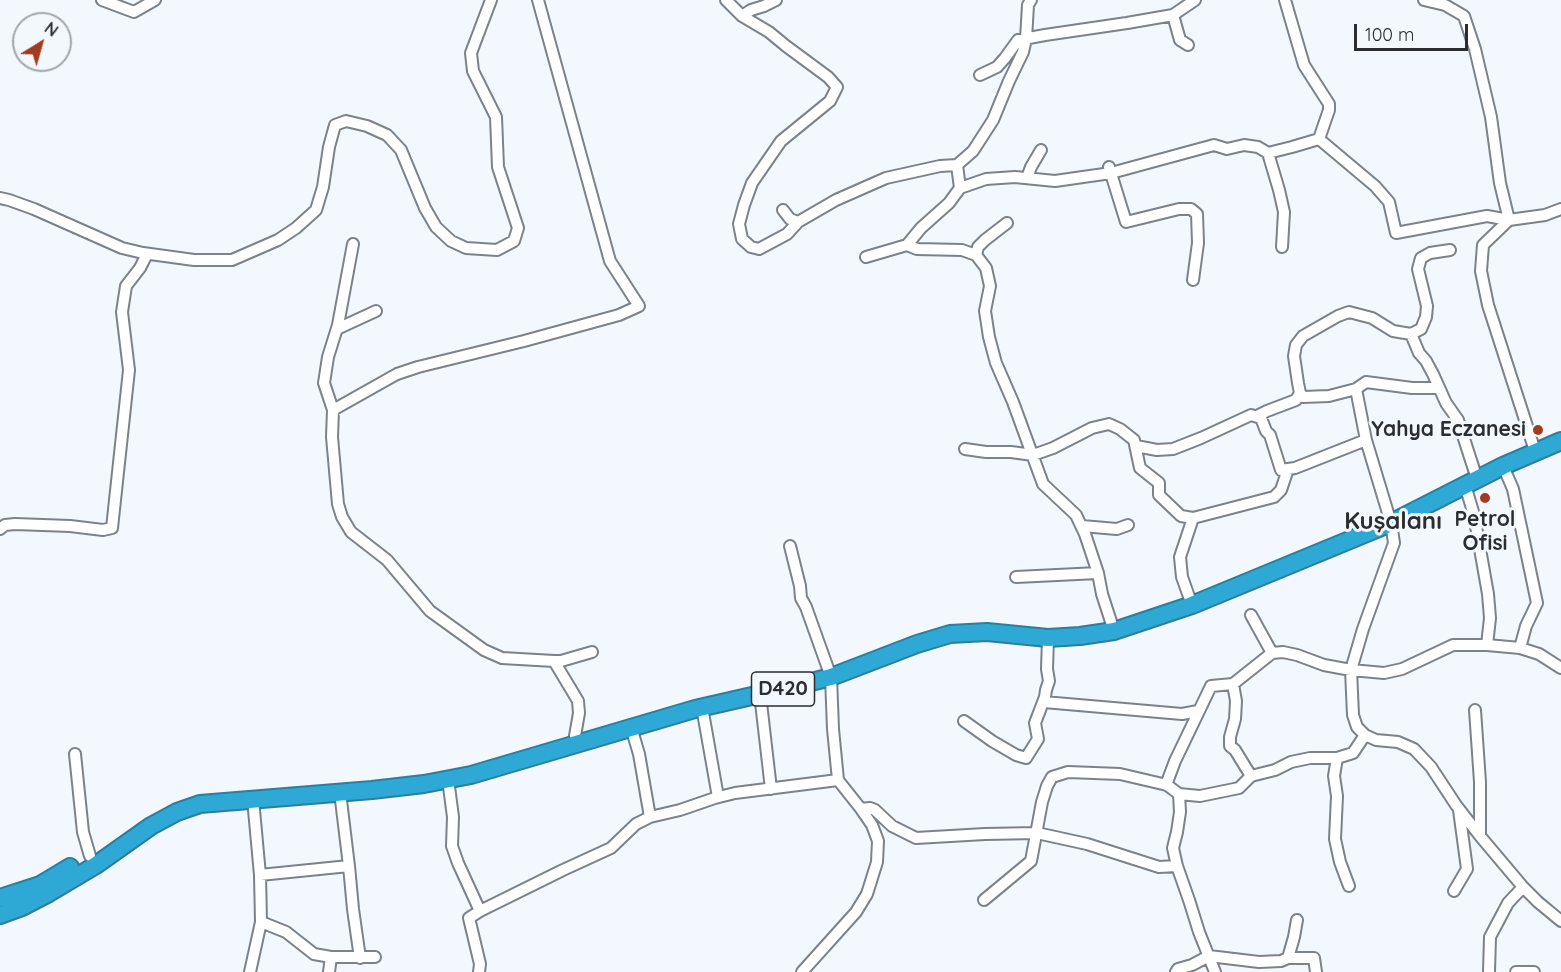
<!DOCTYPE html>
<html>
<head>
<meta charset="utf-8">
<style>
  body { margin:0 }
  #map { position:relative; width:1561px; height:972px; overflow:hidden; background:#f3f8fe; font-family:Quicksand,sans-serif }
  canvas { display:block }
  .north { position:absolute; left:12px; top:12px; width:60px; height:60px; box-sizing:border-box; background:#f3f8fe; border:2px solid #a3a7ac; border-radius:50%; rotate:37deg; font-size:16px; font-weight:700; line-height:24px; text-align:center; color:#2b2d31 }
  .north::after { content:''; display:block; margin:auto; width:21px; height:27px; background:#a33c1e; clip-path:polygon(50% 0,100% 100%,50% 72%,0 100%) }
  .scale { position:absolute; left:1354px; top:24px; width:114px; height:27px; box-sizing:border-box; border:3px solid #2b2d31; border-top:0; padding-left:8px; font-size:18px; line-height:21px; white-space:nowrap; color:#2b2d31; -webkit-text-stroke:4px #f3f8fe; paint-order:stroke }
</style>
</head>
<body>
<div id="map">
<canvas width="1561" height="972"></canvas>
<div class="north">N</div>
<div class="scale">100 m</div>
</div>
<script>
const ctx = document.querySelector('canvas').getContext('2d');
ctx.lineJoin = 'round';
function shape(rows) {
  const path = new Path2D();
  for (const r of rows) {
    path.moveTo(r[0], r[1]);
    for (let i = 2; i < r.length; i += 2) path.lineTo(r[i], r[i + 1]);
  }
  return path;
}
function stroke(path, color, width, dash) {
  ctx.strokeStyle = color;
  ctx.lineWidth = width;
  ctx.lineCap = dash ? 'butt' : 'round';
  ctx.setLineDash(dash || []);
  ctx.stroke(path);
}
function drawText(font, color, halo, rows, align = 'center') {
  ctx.font = font + ' Quicksand,sans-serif';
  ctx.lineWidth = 6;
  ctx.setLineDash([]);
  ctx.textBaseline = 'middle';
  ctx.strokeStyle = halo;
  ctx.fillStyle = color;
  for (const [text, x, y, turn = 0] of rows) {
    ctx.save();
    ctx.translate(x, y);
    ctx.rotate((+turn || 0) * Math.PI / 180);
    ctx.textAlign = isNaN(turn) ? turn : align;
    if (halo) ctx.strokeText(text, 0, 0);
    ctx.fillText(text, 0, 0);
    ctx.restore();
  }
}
const minor = shape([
  [102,0,134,12,155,0],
  [726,0,742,16,769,32,786,46,828,77,837,87,830,101,781,141,752,183,744,205,739,224,742,239,751,247,759,249,787,234,798,222,836,200,886,178,940,166,957,165,973,151,993,120,1009,81,1023,52,1026,39,1028,5,1031,0],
  [1285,0,1304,65,1329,104,1329,110,1319,139],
  [1173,15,1180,40,1188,45],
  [742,16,751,10,764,6,776,0],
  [980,75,997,67,1005,58,1018,40,1045,35,1127,23,1173,15,1195,0],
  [1268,153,1279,190,1284,212,1282,247],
  [957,165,960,188],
  [1109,167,1126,222,1179,209,1191,209,1197,214,1198,243,1193,280],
  [1027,178,1031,167,1041,150],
  [0,198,9,200,34,209,122,248,143,253,194,260,232,260,278,240,296,228,316,210,323,187,329,147,335,125,346,121,367,126,387,135,401,150,425,208,436,227,451,241,466,248,497,250,514,241,518,228,498,167,496,117,473,71,471,53,491,0],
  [783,210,790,219,798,222],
  [353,244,338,325,328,357,324,383,333,410,332,437,338,504,342,517,351,532,387,560,430,611,484,650,502,658,554,661,578,701,579,713,575,736],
  [976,255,978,247,985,240,1007,223],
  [866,257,907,245],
  [337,329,376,311],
  [1411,334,1419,353,1426,361,1433,374,1446,403,1458,420,1477,479],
  [1439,388,1412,388,1366,382,1356,389,1366,440,1391,523,1394,543,1363,629,1351,670,1353,715,1357,727,1365,735,1376,740,1398,742,1414,749,1431,767,1456,805,1480,836,1523,887,1538,902,1561,921],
  [1356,389,1329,396,1303,397,1300,393,1298,383,1294,356,1296,345,1303,336,1338,316,1349,312,1372,318,1393,331,1411,334,1421,329,1426,317,1427,306,1418,269,1421,258,1430,253,1450,250],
  [333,410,397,374,418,367,524,341,619,315,639,306,610,261,538,0],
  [1257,416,1267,411,1296,400,1300,393],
  [1136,446,1157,450,1173,449,1201,438,1251,415,1261,418,1266,431,1270,435,1281,470,1295,468,1366,440],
  [965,449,986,452,1011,452,1033,455,1053,448,1092,428,1109,424,1120,429,1134,440,1140,468,1159,483,1159,495,1181,516,1193,518,1180,557,1182,577,1192,605],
  [1535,451,1488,305,1481,271,1483,245,1509,220,1545,215,1561,209],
  [1503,466,1513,489,1537,603,1526,626,1520,648],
  [1465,485,1474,515,1488,594,1490,618,1487,645],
  [1193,518,1274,497,1281,490,1288,469],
  [1082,526,1117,529,1128,525],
  [0,529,5,525,15,524,70,526,103,530,112,528,129,370,122,312,126,286,140,268,147,254],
  [790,546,800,586,801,598,806,607,831,677,833,729,838,780,861,809,872,825,878,841,877,862,867,894,856,912,802,972],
  [1016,577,1098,573],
  [1251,615,1272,653],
  [1114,631,1102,594,1098,573,1085,534,1076,515,1043,484,1013,402,996,363,989,337,985,311,990,286,986,268,976,255,962,250,917,249,907,245,921,228,949,203,960,188,986,179,1015,177,1055,181,1111,173,1214,145,1227,149,1244,145,1258,147,1268,153,1292,147,1319,139,1375,186,1389,202,1396,233,1487,216,1509,220,1500,183,1491,117,1475,49,1464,16,1445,5,1424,0],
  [554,661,561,661,592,652],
  [1233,684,1236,701,1235,719,1230,737,1230,746,1235,750,1251,776,1275,770,1291,762,1310,758,1337,758,1353,753,1365,735],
  [760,694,771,789],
  [1044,702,1182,714,1198,711],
  [702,707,718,797],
  [1475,710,1480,782,1480,836],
  [964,721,992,741,1016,755,1026,758,1038,739,1035,723,1045,697,1046,690,1049,681,1047,669,1048,638],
  [631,727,639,754,650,817],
  [75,754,83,832,90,856],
  [1337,758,1334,776,1337,796,1335,839,1340,862,1349,886],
  [448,779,453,817,452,846,458,863,480,911],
  [1166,785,1175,761,1211,686,1233,684,1272,653,1283,652,1297,655,1324,665,1351,670,1384,673,1402,669,1453,645,1487,645,1520,648,1539,654,1561,668],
  [1179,794,1200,796,1239,788,1251,776],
  [861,809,870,808,875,810,892,826,916,838,985,834,1037,833,1087,844,1159,867,1177,866],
  [349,866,353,909,360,958],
  [260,875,349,866,340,792],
  [1454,891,1467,869,1459,810],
  [984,900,1031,861,1042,802,1047,786,1052,777,1068,772,1120,774,1167,785,1179,794,1180,812,1177,832,1173,848,1177,866,1189,900,1199,932,1215,972],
  [261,922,286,932,314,954,331,957,375,957],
  [1288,958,1314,958,1316,972],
  [250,972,261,922,260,875,253,799],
  [329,972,331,957],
  [479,972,480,964,469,918,480,911,563,870,611,848,636,824,650,817,680,810,715,798,735,793,838,780],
  [1176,972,1178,969,1192,965,1209,956,1259,962,1281,961,1288,958,1294,937,1297,920],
  [1489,972,1490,937,1508,903,1523,887],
  [1516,972,1534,972]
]);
const highway = shape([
  [0,898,40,885,70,867],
  [0,915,22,907,49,893,96,865,151,826,177,812,200,804,372,790,424,784,471,775,695,709,787,688,831,677,917,644,950,634,987,632,1048,638,1080,636,1114,631,1192,605,1391,523,1503,466,1561,441]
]);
const markers = [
  [1538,430,6,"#a33c1e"],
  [1485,498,6,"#a33c1e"]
];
const shields = [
  [783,689,63]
];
const shieldNames = [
  ["D420",783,689]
];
const poiNames = [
  ["Yahya Eczanesi",1526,430],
  ["Petrol",1485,520,"center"],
  ["Ofisi",1485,544,"center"]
];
const quarterNames = [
  ["Kuşalanı",1393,522]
];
stroke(minor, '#7b828a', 14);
stroke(highway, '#2d7e9c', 20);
stroke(minor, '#fff', 10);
stroke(highway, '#2ea9d6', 16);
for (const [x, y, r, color] of markers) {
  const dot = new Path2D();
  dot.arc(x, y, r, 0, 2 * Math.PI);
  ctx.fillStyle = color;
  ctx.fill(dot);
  stroke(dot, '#f3f8fe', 2);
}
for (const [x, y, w] of shields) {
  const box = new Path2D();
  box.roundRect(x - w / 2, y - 17, w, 34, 4.5);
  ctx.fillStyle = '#f3f8fe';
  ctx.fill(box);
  stroke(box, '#2b2d31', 1.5);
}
drawText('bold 20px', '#2b2d31', null, shieldNames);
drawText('bold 21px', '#2b2d31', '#f3f8fe', poiNames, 'right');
drawText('bold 24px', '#2b2d31', '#f3f8fe', quarterNames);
</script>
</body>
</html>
